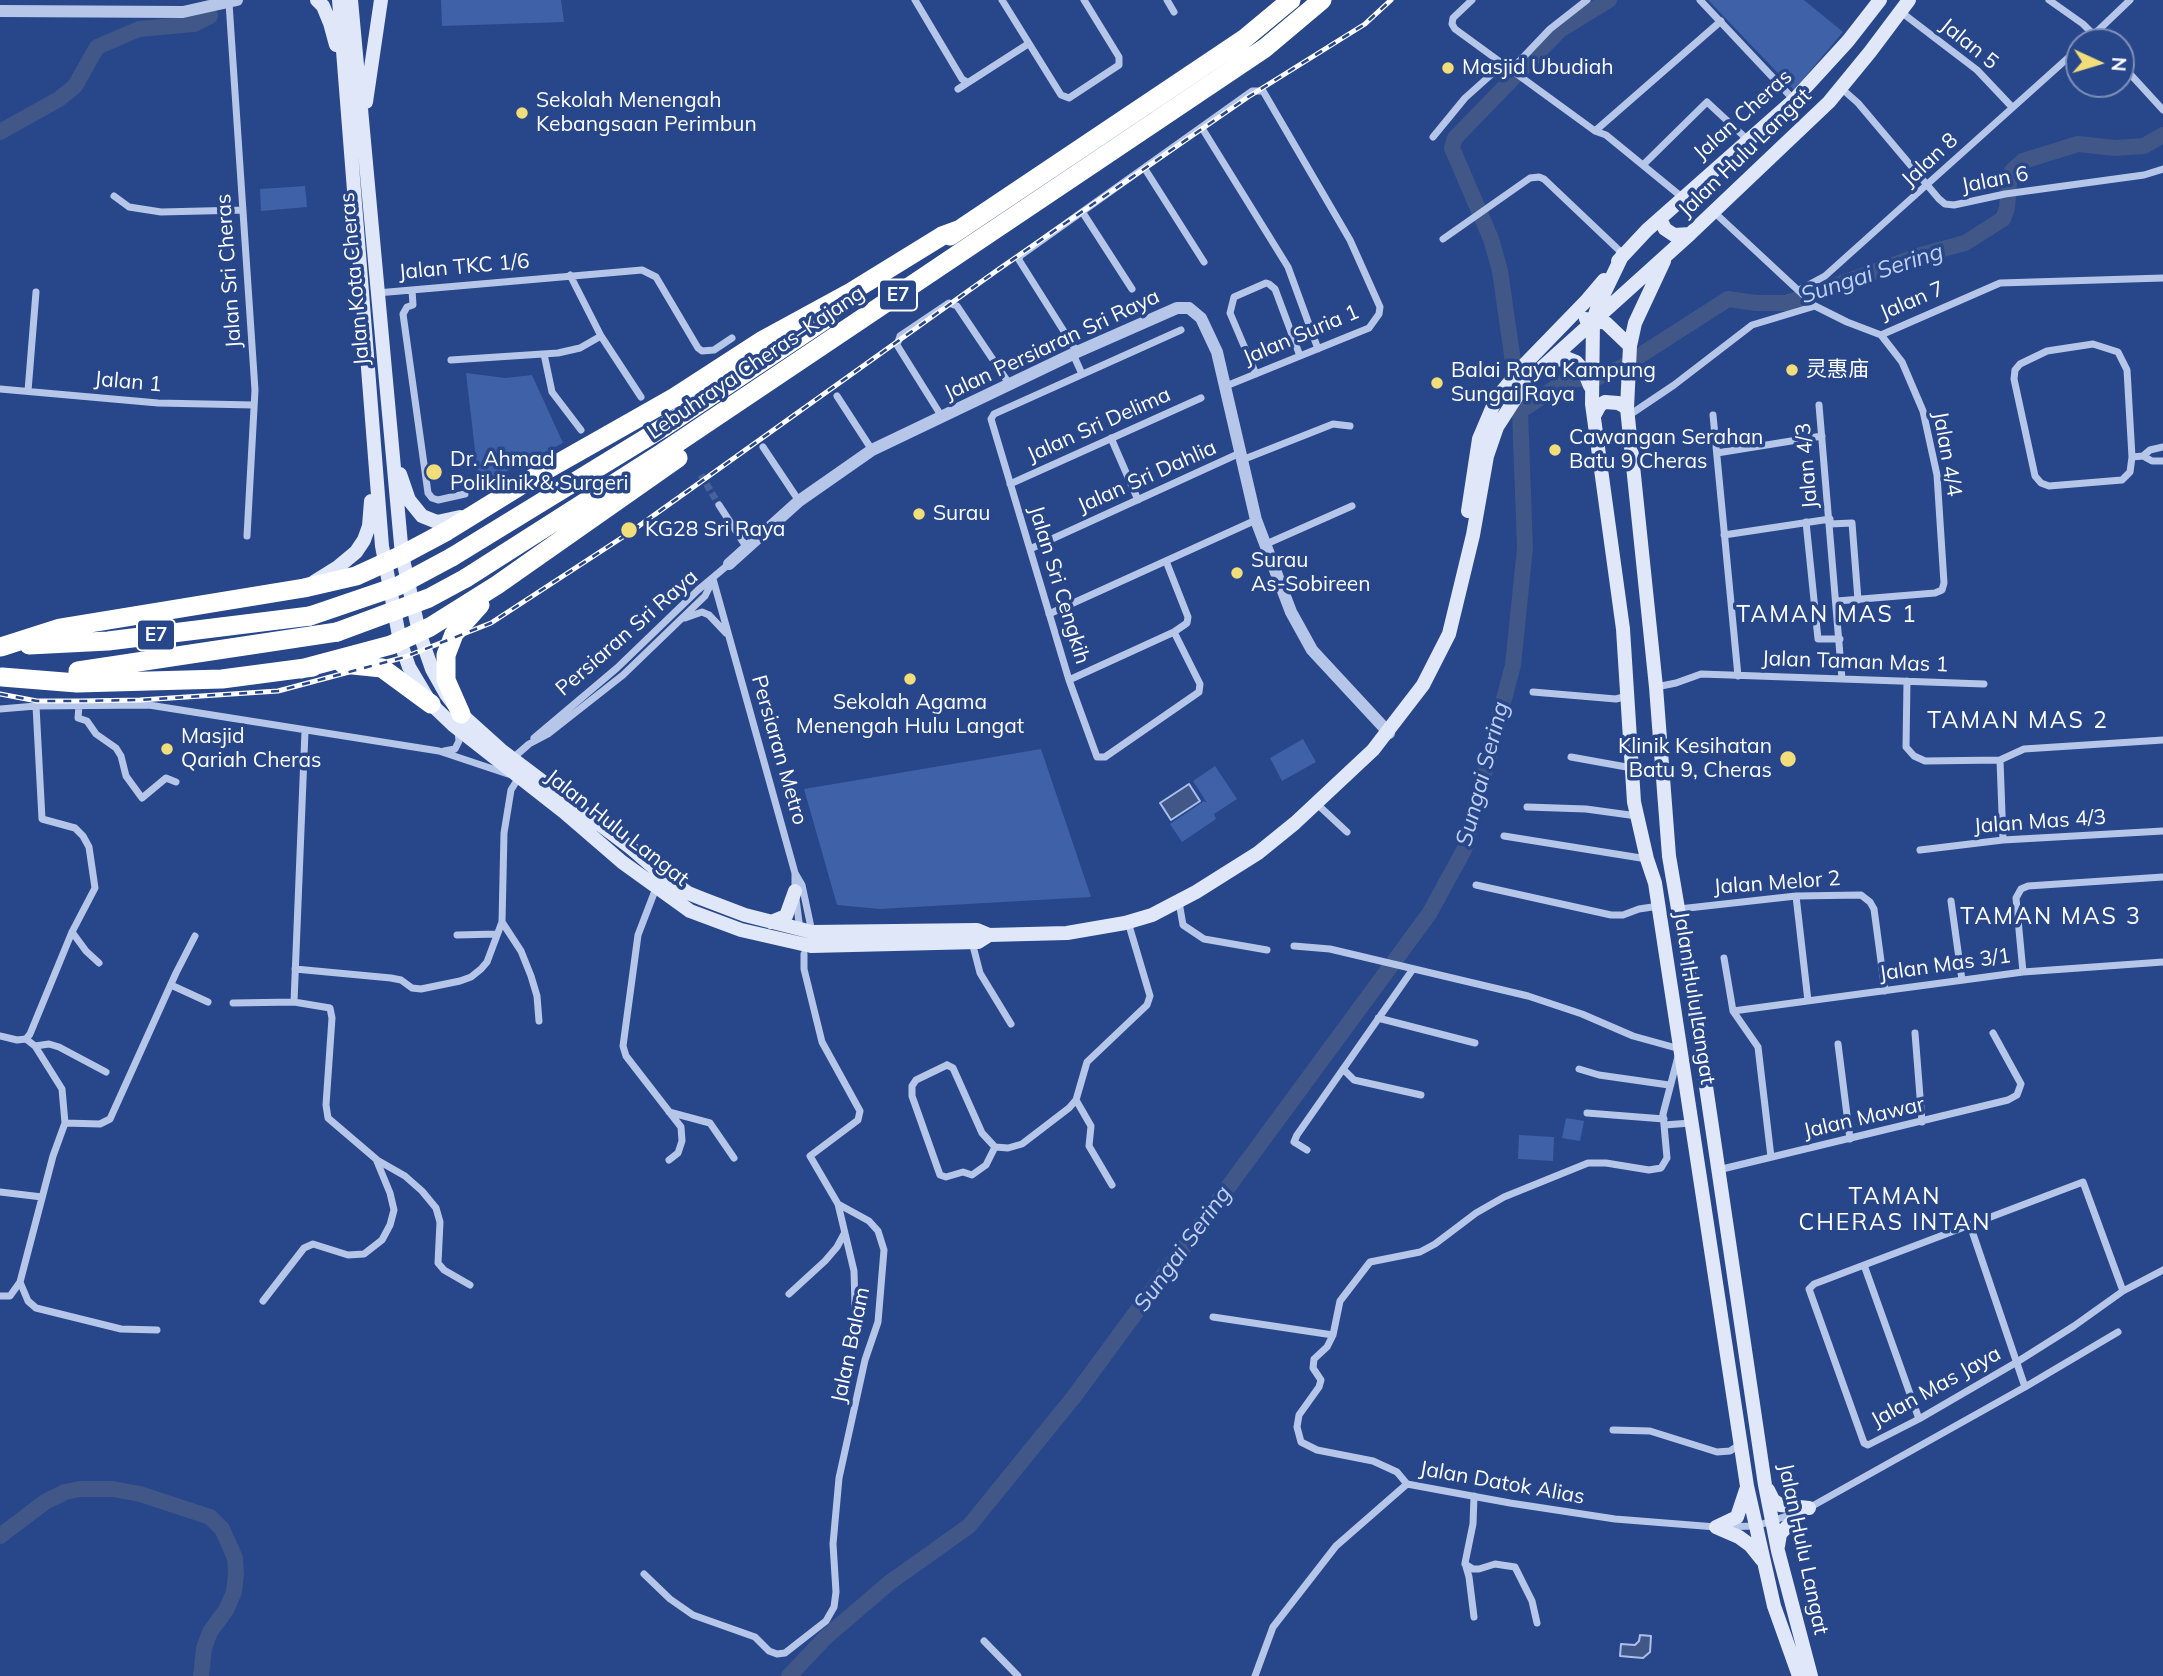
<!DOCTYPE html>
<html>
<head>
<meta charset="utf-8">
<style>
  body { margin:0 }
  #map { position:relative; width:2163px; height:1676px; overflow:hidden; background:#28468a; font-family:Mulish,sans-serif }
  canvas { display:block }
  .north { position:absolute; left:2065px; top:28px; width:70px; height:70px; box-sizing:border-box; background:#28468a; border:2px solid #7e90b9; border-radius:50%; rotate:94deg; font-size:19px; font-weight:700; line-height:28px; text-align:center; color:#fff }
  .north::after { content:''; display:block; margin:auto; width:24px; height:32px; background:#f1de7b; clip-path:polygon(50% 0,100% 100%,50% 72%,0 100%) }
</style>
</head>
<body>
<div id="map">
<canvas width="2163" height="1676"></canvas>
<div class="north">N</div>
</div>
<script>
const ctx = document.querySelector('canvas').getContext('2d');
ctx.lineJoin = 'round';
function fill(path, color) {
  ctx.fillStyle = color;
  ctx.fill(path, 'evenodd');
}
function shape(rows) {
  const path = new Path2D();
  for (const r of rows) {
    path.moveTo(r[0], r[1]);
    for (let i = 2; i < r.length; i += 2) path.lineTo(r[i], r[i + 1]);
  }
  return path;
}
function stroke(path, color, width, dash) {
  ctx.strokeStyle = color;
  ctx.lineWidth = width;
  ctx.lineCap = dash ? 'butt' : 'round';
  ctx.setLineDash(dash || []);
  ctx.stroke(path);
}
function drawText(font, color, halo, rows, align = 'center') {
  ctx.font = font + ' Mulish,"Noto Sans SC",sans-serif';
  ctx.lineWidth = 7;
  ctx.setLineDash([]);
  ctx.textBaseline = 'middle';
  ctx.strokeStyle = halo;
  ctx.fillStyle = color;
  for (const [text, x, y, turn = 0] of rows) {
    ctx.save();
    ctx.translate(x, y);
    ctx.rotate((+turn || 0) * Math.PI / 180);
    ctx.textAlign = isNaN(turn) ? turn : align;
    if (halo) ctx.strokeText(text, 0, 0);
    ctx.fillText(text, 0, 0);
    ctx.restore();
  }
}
const green = shape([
  [441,0,561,0,564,22,442,26],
  [1708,0,1804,0,1843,32,1794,90],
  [305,186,307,207,261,211,260,189],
  [466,373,505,378,532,375,563,443,479,485],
  [1303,739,1316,762,1282,781,1270,758],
  [1041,749,1091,897,880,909,837,905,804,789],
  [1215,766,1237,799,1214,814,1216,819,1182,842,1170,824,1204,801,1207,803,1193,781],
  [1566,1118,1584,1121,1580,1141,1562,1138],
  [1519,1135,1554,1137,1553,1161,1518,1159]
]);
const water = shape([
  [1189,784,1200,801,1171,820,1160,803,1189,784],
  [1640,1635,1651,1636,1650,1652,1643,1658,1620,1656,1621,1644,1635,1645,1639,1641,1640,1635]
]);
const river = shape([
  [0,132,59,99,75,86,97,47,139,29,194,24,210,16],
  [1513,362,1500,271,1491,239,1452,148,1455,138,1560,30,1609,0],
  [0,1536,45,1502,65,1492,80,1489,113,1489,140,1494,210,1517,222,1529,228,1542,235,1558,236,1574,234,1592,226,1610,210,1632,204,1648,201,1676],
  [789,1676,826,1637,889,1583,969,1526,1073,1398,1429,914,1464,850,1513,665,1525,548,1520,411,1567,380,1599,377,1622,367,1728,299,1756,303,1786,303,1921,255,1965,243,2003,219,2007,208,2009,183,2012,171,2023,161,2078,144,2115,148,2144,146,2163,135]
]);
const minorTunnel = shape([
  [701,475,719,505]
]);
const minor = shape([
  [915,0,962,79,967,82],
  [1002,0,1061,95,1069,98,1119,65,1119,57,1084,0],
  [1167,0,1174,12],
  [1472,0,1453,18,1452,24,1455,29,1595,131,1606,135,1683,198],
  [1700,0,1794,100],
  [2049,0,2083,24,2101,42],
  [229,3,255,390,247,536],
  [1901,12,1977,70,2012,107],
  [2086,42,2130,0],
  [2121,64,2163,110],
  [1511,70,1550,29,1587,0],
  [1841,88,1858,103,1939,199,1945,204,1954,205,2005,194,2144,175,2163,169],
  [958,89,1028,44],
  [1202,128,1288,267,1318,349],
  [1595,131,1721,21],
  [1433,137,1465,98,1503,64],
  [1644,164,1707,102,1749,141],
  [1145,169,1204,262],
  [114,196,129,207,161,212,243,210],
  [1714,212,1815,306,1847,322,1881,335,2000,283,2163,278],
  [1083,213,1132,289],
  [1443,239,1530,178,1539,177,1544,179,1623,254],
  [570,275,601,336,641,397],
  [412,290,413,305,407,307,403,314,428,493,432,498,438,500,465,494],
  [1799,290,1825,276,2079,48],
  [377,293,642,270,656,277,698,348,702,351,714,350,732,338],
  [1077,352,1019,260,1020,256,1252,91,1263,91,1350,240,1380,307,1379,314,1369,328,1226,386],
  [544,354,552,392,581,430],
  [1073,354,1082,374],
  [451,360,558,353,580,348,601,336],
  [1256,374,1230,313,1234,297,1266,283,1269,284,1275,289,1300,356],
  [0,389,158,403,254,405],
  [28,391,36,292],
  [837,396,872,450],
  [1819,405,1842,679],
  [1713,415,1738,676],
  [1628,416,1674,385,1752,325,1815,306],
  [942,417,897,345,900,336,949,303,957,306,1010,385],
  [1111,438,1138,500],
  [763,447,799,501],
  [1717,453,1822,436],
  [2143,456,2150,450,2163,447],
  [2143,456,2152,461,2163,461],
  [2132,457,2130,472,2122,480,2049,486,2041,483,2035,476,2014,379,2015,370,2020,364,2047,351,2093,344,2118,352,2127,370,2132,457,2143,456],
  [1242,460,1333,424,1350,426],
  [1010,484,1201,398],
  [719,505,747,548],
  [1806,522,1818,639,1840,639],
  [1830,524,1852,523,1858,600],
  [1724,535,1830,519],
  [1264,545,1352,506],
  [1030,549,1240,453],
  [713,579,795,873,802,885,812,932],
  [1837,601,1935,593,1942,590,1944,583,1937,475,1923,411,1902,362,1881,335],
  [1049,614,1256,520],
  [685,618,702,612,709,615,726,633],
  [1174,632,1200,684,1199,692,1105,757,1097,757,1069,680,991,419,994,414,1181,330],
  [1069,680,1174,632,1187,623,1188,617,1166,561],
  [1907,681,1906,747,1914,756,1925,761,2000,760,2024,749,2163,740],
  [1656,687,1676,683,1701,674,1984,684],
  [1533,692,1616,699,1627,696],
  [79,706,78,718,87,721,96,734,116,748,121,756,126,776,142,798,166,778,176,782],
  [0,709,36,706,149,705,439,751,508,774],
  [534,738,617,668,698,590,729,564],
  [444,751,455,749,459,741,458,731],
  [1571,757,1632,768],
  [513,758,529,744,548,734,623,675,705,596,713,580],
  [2000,760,2003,840],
  [1317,804,1347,832],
  [1527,807,1586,809,1637,816],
  [1504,836,1647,859],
  [1920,850,2003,840,2163,831],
  [795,873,795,891,800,930],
  [1476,885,1611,915,1623,915,1639,909,1659,906],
  [656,888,638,935,623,1046,626,1056,681,1127,682,1141,678,1153,669,1160],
  [1796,896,1808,1001],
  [1951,901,1962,980],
  [1179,902,1183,925,1204,939,1267,950],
  [1679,909,1796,896,1861,895,1870,902,1874,909,1885,991],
  [502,922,521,951,531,976,537,996,539,1021],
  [72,932,86,951,99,963],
  [457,935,497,934],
  [972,942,980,973,1011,1024],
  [1294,946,1330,949,1528,996,1582,1014,1633,1036,1680,1049,1663,1114,1667,1158,1661,1168,1649,1170,1606,1163,1588,1163,1504,1197,1476,1213,1435,1244,1420,1252,1370,1262,1340,1301,1333,1335,1327,1347,1314,1359,1313,1368,1321,1380,1319,1387,1299,1415,1297,1427,1301,1442,1317,1450,1373,1461,1397,1472,1407,1484],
  [1724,958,1733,1011,1758,1047,1771,1157],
  [295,969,391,978,401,980,412,988,421,989,460,981,471,977,481,969,487,962,502,922,504,833,511,790,519,777],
  [2023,972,2016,898,2021,889,2028,886,2163,877],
  [171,985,208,1002],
  [233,1003,294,1002],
  [1733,1011,2023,972,2163,962],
  [1378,1018,1475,1043],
  [1915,1033,1922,1122],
  [0,1036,17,1040,26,1039,30,1034,72,932,95,888,89,847,83,836,75,828,42,819,36,706],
  [1838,1044,1850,1139],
  [35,1046,49,1044,59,1047,106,1072],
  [947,1065,953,1068,982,1133,995,1147,986,1165,972,1175,963,1172,946,1177,940,1175,912,1096,912,1086,916,1080,947,1065],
  [1343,1069,1354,1080,1421,1095],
  [1579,1069,1599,1075,1669,1085],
  [1076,1100,1091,1126,1089,1146,1112,1185],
  [669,1112,710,1123,734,1158],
  [1587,1113,1664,1119],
  [65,1123,100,1124,110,1119,176,973,195,936],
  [1664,1125,1691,1123],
  [995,1147,1008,1148,1022,1144,1069,1108,1076,1100,1087,1062,1147,1005,1150,996,1128,922],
  [1307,1150,1294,1142,1297,1135,1413,969],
  [377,1160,405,1176,422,1191,436,1208,440,1222,438,1263,444,1270,470,1285],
  [1718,1170,2008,1100,2017,1095,2021,1084,1993,1033],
  [0,1192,42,1197],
  [838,1204,854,1271,856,1342],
  [1970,1225,2025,1387],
  [1864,1265,1919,1419],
  [20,1282,53,1156,65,1123,62,1089,35,1046,26,1039],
  [2123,1291,2083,1182,1814,1284,1809,1289,1864,1443,1868,1445,1919,1419,2017,1362,2074,1326,2123,1291,2163,1270],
  [789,1294,825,1261,837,1247,844,1234],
  [0,1296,10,1296,20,1282,28,1301,36,1308,121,1329,157,1330],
  [263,1301,304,1248,313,1244,348,1255,364,1254,382,1240,390,1225,394,1210,390,1193,376,1159,328,1118,326,1105,332,1018,330,1008,294,1002,305,731],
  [1213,1317,1333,1335],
  [1613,1430,1650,1431,1717,1452,1730,1451,1741,1444],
  [1807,1509,2025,1387,2118,1332],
  [1465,1564,1473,1569,1479,1569,1495,1564,1515,1567,1532,1601,1537,1623],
  [644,1574,670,1599,693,1615,755,1637,769,1651,777,1654,785,1653,826,1621,834,1607,836,1592,833,1544,839,1478,865,1360,878,1322,884,1250,878,1231,869,1221,838,1204,810,1156,858,1120,860,1111,822,1042,804,969,804,954],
  [1474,1617,1469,1577,1465,1563,1473,1524,1474,1496],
  [984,1641,1018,1676],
  [1255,1676,1273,1627,1336,1546,1407,1484,1510,1503,1615,1519,1716,1527,1756,1526,1796,1513]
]);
const tertiary = shape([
  [0,11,183,12,237,0],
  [729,564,799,501,872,450,1077,352,1177,308,1189,308,1201,318,1217,352,1256,520,1291,612,1312,650,1389,733]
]);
const secondary = shape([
  [317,0,323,6,330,23,336,45],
  [339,0,382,546,400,641,409,667,431,704,453,725,564,812,622,862,690,911,741,930,811,946,978,942,989,935],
  [351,0,402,555,419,632,432,669,446,694,461,714,501,750,631,848,660,873,688,893,703,899,745,915,812,932,977,930,989,935,1067,933,1125,923,1152,915,1196,892,1258,853,1295,823,1373,750,1423,685,1449,634,1473,535,1487,456,1497,427,1526,382,1690,234,1829,102,1870,52,1909,0],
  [366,102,381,0],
  [1660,219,1665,229,1674,235,1690,234],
  [1623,254,1598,306,1593,320,1592,404,1623,629,1634,802,1647,859,1655,883,1747,1486,1774,1606,1799,1676],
  [1618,261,1647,230,1794,100,1848,41,1880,0],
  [1664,261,1635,323,1630,346,1627,408,1656,687,1669,856,1691,985,1765,1485,1778,1551,1811,1676],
  [1586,319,1606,323,1630,346],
  [1548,362,1566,358,1576,362,1584,371,1590,386],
  [1594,416,1600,405,1605,402,1618,403,1627,408],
  [400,474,409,500,422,516,437,522,460,517],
  [1468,511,1479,439,1496,399,1522,367,1587,300,1604,280],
  [314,582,338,567,356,552,364,540,369,526,371,501],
  [771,922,786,916,795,891],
  [1768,1490,1773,1500,1780,1505,1809,1508],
  [1716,1527,1739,1537,1750,1545,1762,1560],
  [1716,1527,1737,1517,1746,1490],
  [1778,1546,1780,1534,1802,1511]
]);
const motorway = shape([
  [950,236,1244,39,1291,0],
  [452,557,661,429,829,317],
  [466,578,662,453,1265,48,1322,0],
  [29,645,108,641,310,616],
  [1,647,60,628,304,588,356,576,402,555,447,531,541,473,675,397,763,340,851,292,942,236,961,229],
  [343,664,382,668,431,704],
  [301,669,391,645,430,627,497,585,678,458],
  [78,671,337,632],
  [2,677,77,683,222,679,313,667],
  [461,714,446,680,446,655,454,634,480,605]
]);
const rail = shape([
  [0,694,37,701,80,701,140,700,278,691,405,657,491,623,629,533,999,269,1248,97,1365,24,1391,0]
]);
const motorwayBridge = shape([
  [310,616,398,586,452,557],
  [337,632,429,598,466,578]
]);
const markers = [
  [1448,68,7,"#f1de7b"],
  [522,113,7,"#f1de7b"],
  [1792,370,7,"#f1de7b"],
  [1437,383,7,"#f1de7b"],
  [1555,450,7,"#f1de7b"],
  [434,472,9,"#f1de7b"],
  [919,514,7,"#f1de7b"],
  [629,530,9,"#f1de7b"],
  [1237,573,7,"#f1de7b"],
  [910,679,7,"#f1de7b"],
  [167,749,7,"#f1de7b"],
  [1788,759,9,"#f1de7b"]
];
const shields = [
  [898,295,38],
  [156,635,38]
];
const shieldNames = [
  ["E7",898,295],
  ["E7",156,635]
];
const streetNames = [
  ["Jalan 5",1969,44,39],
  ["Jalan Cheras",1743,115,-42],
  ["Jalan Hulu Langat",1745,153,-44],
  ["Jalan 8",1930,160,-43],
  ["Jalan 6",1995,180,-11],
  ["Jalan TKC 1/6",464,267,-5],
  ["Jalan Sri Cheras",229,271,-94],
  ["Jalan Kota Cheras",355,279,-95],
  ["Jalan 7",1912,301,-23],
  ["Jalan Suria 1",1301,335,-23],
  ["Jalan Persiaran Sri Raya",1052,345,-25],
  ["Lebuhraya Cheras–Kajang",756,363,-34],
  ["Jalan 1",128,382,5],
  ["Jalan Sri Delima",1099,425,-24],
  ["Jalan 4/4",1947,454,80],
  ["Jalan 4/3",1807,466,-95],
  ["Jalan Sri Dahlia",1147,477,-24],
  ["Jalan Sri Cengkih",1059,585,73],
  ["Persiaran Sri Raya",627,633,-41],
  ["Jalan Taman Mas 1",1855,662,2],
  ["Persiaran Metro",779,750,74],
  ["Jalan Mas 4/3",2040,822,-4],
  ["Jalan Hulu Langat",617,828,38],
  ["Jalan Melor 2",1777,883,-4],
  ["Jalan Mas 3/1",1945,965,-8],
  ["Jalan Hulu Langat",1694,998,81],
  ["Jalan Mawar",1864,1118,-13],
  ["Jalan Balam",851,1345,-78],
  ["Jalan Mas Jaya",1936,1387,-29],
  ["Jalan Datok Alias",1502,1483,10],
  ["Jalan Hulu Langat",1803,1549,78]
];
const poiNames = [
  ["Masjid Ubudiah",1462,68],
  ["Sekolah Menengah",536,101],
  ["Kebangsaan Perimbun",536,125],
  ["灵惠庙",1806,370],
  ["Balai Raya Kampung",1451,371],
  ["Sungai Raya",1451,395],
  ["Cawangan Serahan",1569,438],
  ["Batu 9 Cheras",1569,462],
  ["Dr. Ahmad",450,460],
  ["Poliklinik & Surgeri",450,484],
  ["Surau",933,514],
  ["KG28 Sri Raya",645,530],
  ["Surau",1251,561],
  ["As-Sobireen",1251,585],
  ["Sekolah Agama",910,703,"center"],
  ["Menengah Hulu Langat",910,727,"center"],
  ["Masjid",181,737],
  ["Qariah Cheras",181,761],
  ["Klinik Kesihatan",1772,747,"right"],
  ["Batu 9, Cheras",1772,771,"right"]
];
const waterNames = [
  ["Sungai Sering",1872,274,-18],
  ["Sungai Sering",1483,774,-75],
  ["Sungai Sering",1183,1249,-54]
];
const neighbourhoodNames = [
  ["TAMAN MAS 1",1827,615],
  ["TAMAN MAS 2",2018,721],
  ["TAMAN MAS 3",2051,917],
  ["TAMAN",1895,1197],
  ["CHERAS INTAN",1895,1223]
];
fill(green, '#3f61a8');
fill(water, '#405787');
stroke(water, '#aabfe9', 2);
stroke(river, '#405787', 16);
stroke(minorTunnel, '#48629c', 7, [7, 3.5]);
stroke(minor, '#b5c6e9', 7);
stroke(tertiary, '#b5c6e9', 12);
stroke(secondary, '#dfe7f8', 14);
stroke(motorway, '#fff', 19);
stroke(rail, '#fff', 5);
stroke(rail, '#28468a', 2.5, [8]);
stroke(motorwayBridge, '#fff', 19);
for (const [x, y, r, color] of markers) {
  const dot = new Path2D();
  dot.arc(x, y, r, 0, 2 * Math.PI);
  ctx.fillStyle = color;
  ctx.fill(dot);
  stroke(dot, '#28468a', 2.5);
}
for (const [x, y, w] of shields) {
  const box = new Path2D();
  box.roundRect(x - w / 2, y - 15.5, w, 31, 5);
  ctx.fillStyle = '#28468a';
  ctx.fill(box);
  stroke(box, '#fff', 2);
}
drawText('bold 19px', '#fff', null, shieldNames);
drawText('21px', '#fff', '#28468a', streetNames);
drawText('21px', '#fff', '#28468a', poiNames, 'left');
drawText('italic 23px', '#c1d1f0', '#28468a', waterNames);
ctx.letterSpacing = '2px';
drawText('23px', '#fff', '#28468a', neighbourhoodNames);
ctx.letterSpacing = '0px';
</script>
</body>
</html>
